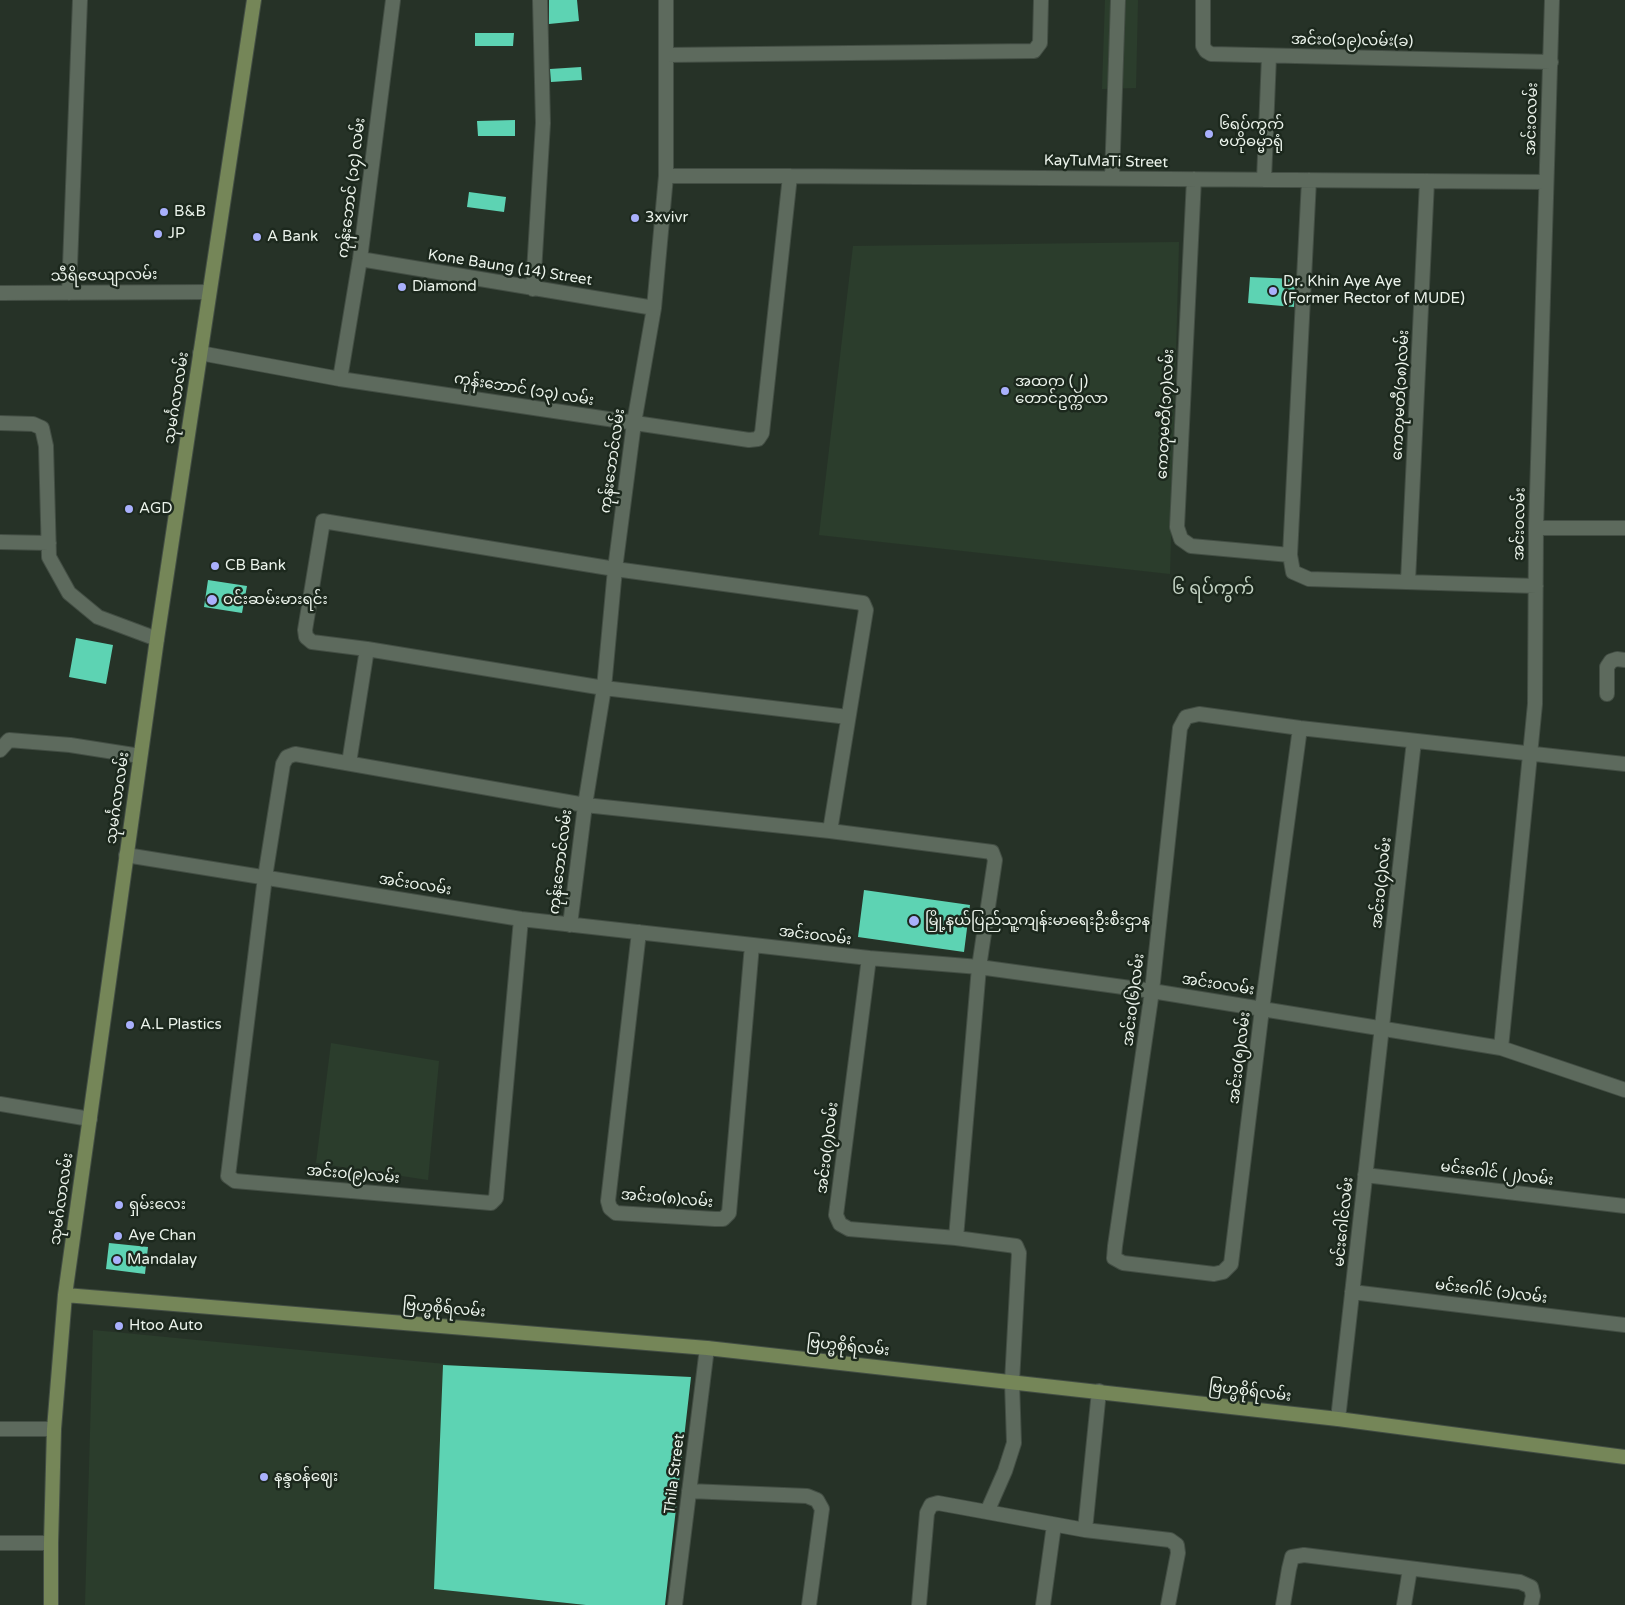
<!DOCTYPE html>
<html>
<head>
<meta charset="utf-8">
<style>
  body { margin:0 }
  canvas { display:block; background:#263227 }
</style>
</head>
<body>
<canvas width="1625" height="1605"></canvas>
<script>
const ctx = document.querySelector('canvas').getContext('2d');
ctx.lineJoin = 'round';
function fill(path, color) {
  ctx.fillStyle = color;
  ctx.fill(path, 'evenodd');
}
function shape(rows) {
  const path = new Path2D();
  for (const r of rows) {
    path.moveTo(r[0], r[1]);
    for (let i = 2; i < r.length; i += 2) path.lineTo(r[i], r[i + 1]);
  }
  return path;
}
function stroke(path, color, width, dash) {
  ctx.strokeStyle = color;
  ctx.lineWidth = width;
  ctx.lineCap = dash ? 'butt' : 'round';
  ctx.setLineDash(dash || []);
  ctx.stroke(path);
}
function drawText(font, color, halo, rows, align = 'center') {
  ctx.font = font + ' "Varela Round","Noto Sans Myanmar",sans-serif';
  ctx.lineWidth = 5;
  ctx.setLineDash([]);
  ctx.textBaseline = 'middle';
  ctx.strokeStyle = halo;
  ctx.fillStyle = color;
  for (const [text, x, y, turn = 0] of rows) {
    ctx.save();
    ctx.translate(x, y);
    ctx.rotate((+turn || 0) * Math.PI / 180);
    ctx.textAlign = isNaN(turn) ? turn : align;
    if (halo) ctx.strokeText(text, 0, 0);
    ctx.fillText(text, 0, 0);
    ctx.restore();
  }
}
const built = shape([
  [1105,0,1138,0,1136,88,1102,89],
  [1179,242,1170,574,819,535,853,246],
  [331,1043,439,1061,428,1180,316,1163],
  [93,1330,445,1364,435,1589,586,1605,85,1605]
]);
const building = shape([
  [549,0,577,0,579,21,549,24],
  [475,33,514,33,513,46,475,46],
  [581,67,582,80,551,82,550,69],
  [515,120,515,136,478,136,477,121],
  [469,192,506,197,504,212,467,207],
  [1250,277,1295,279,1294,307,1248,303],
  [208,580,247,586,242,613,204,607],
  [76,638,113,645,106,684,69,677],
  [864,890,970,905,964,952,858,937],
  [109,1243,148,1247,145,1274,106,1269],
  [443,1365,691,1377,665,1605,586,1605,434,1589]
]);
const minor = shape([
  [1203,0,1203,46,1206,51,1211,54,1551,62],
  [666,55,1034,51,1040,43,1041,0],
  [666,176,790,176,1546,182],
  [1112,178,1118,0],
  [1194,179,1177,527,1181,539,1191,546,1290,555,1293,572,1309,579,1536,586],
  [1264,180,1269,56],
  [360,259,654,308],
  [533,289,543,123,540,0],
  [0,293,209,292],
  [69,293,80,0],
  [200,353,340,379,749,440,758,439,762,433,790,176],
  [340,379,360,259,393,0],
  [0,423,33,424,42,428,46,446,49,557,69,593,98,617,157,639],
  [1536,528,1625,528],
  [0,542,49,543],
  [1290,555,1309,180],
  [1408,581,1427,181],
  [1607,694,1607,667,1611,661,1617,659,1625,660],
  [1300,728,1262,1009,1231,1264,1223,1272,1214,1274,1123,1263,1114,1258,1115,1246,1152,991,1180,728,1186,717,1199,714,1300,728,1625,764],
  [0,750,9,740,70,745,140,756],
  [349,763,367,649],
  [830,831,866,610,863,603,615,569,323,521,305,630,306,637,312,642,367,649,604,688,848,717],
  [126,855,521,919,869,958,979,967,1152,991,1501,1048,1625,1090],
  [521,919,496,1198,491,1203,235,1181,228,1176,265,877,283,764,287,757,295,754,585,805,830,831,992,852,995,860,979,967,956,1238],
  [570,925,585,805,604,688,615,569,634,423,654,308,666,176,666,0],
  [639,932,608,1201,610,1208,616,1213,715,1219,723,1219,729,1213,752,945],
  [869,958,836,1215,840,1224,849,1229,956,1238,1016,1246,1019,1253,1012,1382,1014,1443,1005,1471,987,1512],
  [1501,1048,1535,704,1536,528,1552,0],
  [0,1104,90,1119],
  [1365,1175,1625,1206],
  [1352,1292,1625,1325],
  [1338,1419,1414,741],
  [0,1429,54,1429],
  [689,1491,807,1496,817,1500,822,1509,809,1605],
  [1085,1530,1099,1391],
  [675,1605,707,1348],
  [919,1605,927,1513,931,1505,938,1503,1085,1530,1170,1540,1177,1545,1178,1553,1168,1605],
  [1043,1605,1054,1525],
  [1283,1605,1289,1569,1292,1557,1304,1555,1520,1582,1531,1587,1533,1596,1531,1605],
  [1404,1605,1410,1569]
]);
const tertiary = shape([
  [0,1543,51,1543]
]);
const secondary = shape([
  [65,1295,707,1348,1338,1419,1625,1457],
  [51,1605,51,1543,54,1429,65,1295,157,639,254,0]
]);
const markers = [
  [1209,134,5,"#a9b0fc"],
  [164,212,5,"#a9b0fc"],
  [635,218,5,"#a9b0fc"],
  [158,234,5,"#a9b0fc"],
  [257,237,5,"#a9b0fc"],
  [402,287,5,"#a9b0fc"],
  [1273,291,5,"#a9b0fc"],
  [1005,391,5,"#a9b0fc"],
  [129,509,5,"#a9b0fc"],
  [215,566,5,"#a9b0fc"],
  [212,600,6,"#a9b0fc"],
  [914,921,6,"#a9b0fc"],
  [130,1025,5,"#a9b0fc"],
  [119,1205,5,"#a9b0fc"],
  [118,1236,5,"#a9b0fc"],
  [117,1260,5,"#a9b0fc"],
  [119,1326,5,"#a9b0fc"],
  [264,1477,5,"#a9b0fc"]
];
const streetNames = [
  ["အင်းဝ(၁၉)လမ်း(ခ)",1352,41,1],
  ["အင်းဝလမ်း",1532,119,-88],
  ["KayTuMaTi Street",1106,162,1],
  ["ကုန်းဘောင် (၁၄) လမ်း",352,188,-83],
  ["Kone Baung (14) Street",510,268,9],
  ["သီရိဇေယျာလမ်း",104,276,-1],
  ["ကုန်းဘောင် (၁၃) လမ်း",524,390,9],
  ["ကေတုမတီ(၁၈)လမ်း",1401,395,-87],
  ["သုမင်္ဂလာလမ်း",177,398,-81],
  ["ကေတုမတီ(၁၇)လမ်း",1166,414,-87],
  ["ကုန်းဘောင်လမ်း",613,461,-82],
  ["အင်းဝလမ်း",1520,524,-89],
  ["သုမင်္ဂလာလမ်း",118,798,-82],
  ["ကုန်းဘောင်လမ်း",561,862,-83],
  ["အင်းဝ(၄)လမ်း",1382,883,-84],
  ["အင်းဝလမ်း",415,885,9],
  ["အင်းဝလမ်း",815,936,7],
  ["အင်းဝလမ်း",1218,985,9],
  ["အင်းဝ(၆)လမ်း",1134,1000,-83],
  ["အင်းဝ(၅)လမ်း",1240,1058,-83],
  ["အင်းဝ(၇)လမ်း",828,1148,-83],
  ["မင်းဂေါင် (၂)လမ်း",1497,1174,7],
  ["အင်းဝ(၉)လမ်း",353,1175,5],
  ["သုမင်္ဂလာလမ်း",62,1199,-82],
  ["အင်းဝ(၈)လမ်း",667,1199,5],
  ["မင်းဂေါင်လမ်း",1344,1222,-84],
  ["မင်းဂေါင် (၁)လမ်း",1491,1292,7],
  ["ဗြဟ္မစိုရ်လမ်း",444,1309,5],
  ["ဗြဟ္မစိုရ်လမ်း",848,1347,6],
  ["ဗြဟ္မစိုရ်လမ်း",1250,1392,7],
  ["Thila Street",675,1474,-83]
];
const poiNames = [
  ["၆ရပ်ကွက်",1219,125],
  ["ဗဟိုဓမ္မာရုံ",1219,142],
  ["B&B",174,212],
  ["3xvivr",645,218],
  ["JP",168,234],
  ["A Bank",267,237],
  ["Dr. Khin Aye Aye",1283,282],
  ["(Former Rector of MUDE)",1283,299],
  ["Diamond",412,287],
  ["အထက (၂)",1015,382],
  ["တောင်ဥက္ကလာ",1015,399],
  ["AGD",139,509],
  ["CB Bank",225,566],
  ["ဝင်းဆမ်းမားရင်း",223,600],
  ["မြို့နယ်ပြည်သူ့ကျန်းမာရေးဦးစီးဌာန",925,921],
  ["A.L Plastics",140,1025],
  ["ရှမ်းလေး",129,1205],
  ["Aye Chan",128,1236],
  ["Mandalay",127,1260],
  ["Htoo Auto",129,1326],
  ["နန္ဒဝန်ဈေး",274,1477]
];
const quarterNames = [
  ["၆ ရပ်ကွက်",1213,589]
];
fill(built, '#2b3d2c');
fill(building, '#5dd3b3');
stroke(minor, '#434e44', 16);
stroke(tertiary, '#434e44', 16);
stroke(secondary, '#434e44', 16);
stroke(minor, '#5d6a5d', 14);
stroke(tertiary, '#5d6a5d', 14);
stroke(secondary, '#758658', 14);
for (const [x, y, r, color] of markers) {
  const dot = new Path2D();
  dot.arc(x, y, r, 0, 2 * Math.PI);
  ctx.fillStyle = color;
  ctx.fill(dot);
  stroke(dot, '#1c281d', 2);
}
drawText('15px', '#ebf3eb', '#1c281d', streetNames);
drawText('15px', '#ebf3eb', '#1c281d', poiNames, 'left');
drawText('18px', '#c2d1c2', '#1c281d', quarterNames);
</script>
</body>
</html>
